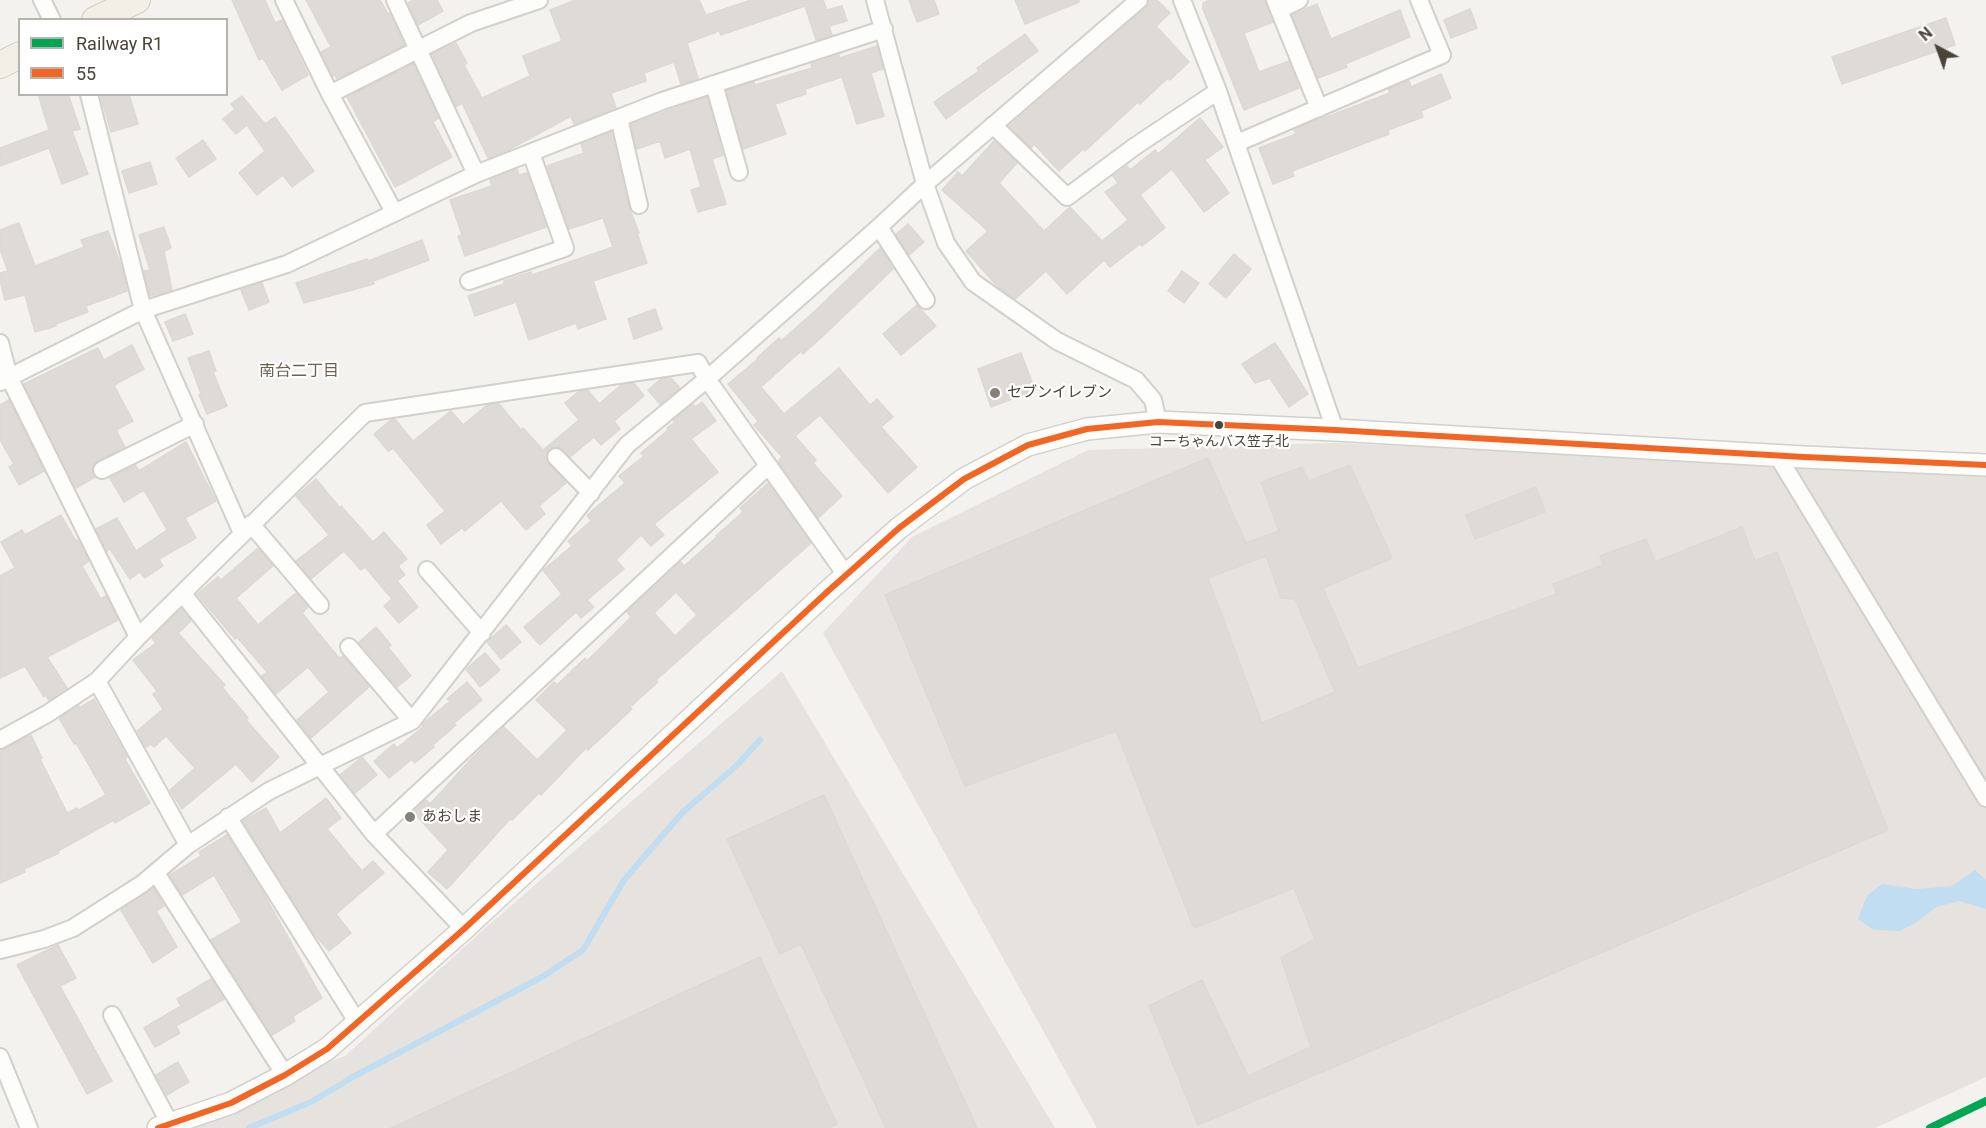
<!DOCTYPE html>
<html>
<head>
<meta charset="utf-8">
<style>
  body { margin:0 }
  #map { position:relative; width:1986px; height:1128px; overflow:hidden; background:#f4f2ee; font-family:Roboto,sans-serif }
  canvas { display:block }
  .legend { position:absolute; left:18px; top:18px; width:210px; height:78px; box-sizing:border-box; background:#fff; border:2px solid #b7b4b0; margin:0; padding:8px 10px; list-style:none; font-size:18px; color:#4b4439 }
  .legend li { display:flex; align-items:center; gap:12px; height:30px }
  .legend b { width:30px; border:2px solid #b7b4b0 }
  .north { position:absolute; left:1908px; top:18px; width:60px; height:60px; -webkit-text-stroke:4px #fff; paint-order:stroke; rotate:319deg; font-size:16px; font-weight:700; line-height:24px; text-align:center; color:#4b4439 }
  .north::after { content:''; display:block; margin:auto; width:21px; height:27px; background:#4b4439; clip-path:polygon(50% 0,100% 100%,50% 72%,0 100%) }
</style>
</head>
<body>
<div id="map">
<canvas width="1986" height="1128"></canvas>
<ul class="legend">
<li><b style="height:8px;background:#00a651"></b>Railway R1</li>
<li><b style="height:8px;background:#f26522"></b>55</li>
</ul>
<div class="north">N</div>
</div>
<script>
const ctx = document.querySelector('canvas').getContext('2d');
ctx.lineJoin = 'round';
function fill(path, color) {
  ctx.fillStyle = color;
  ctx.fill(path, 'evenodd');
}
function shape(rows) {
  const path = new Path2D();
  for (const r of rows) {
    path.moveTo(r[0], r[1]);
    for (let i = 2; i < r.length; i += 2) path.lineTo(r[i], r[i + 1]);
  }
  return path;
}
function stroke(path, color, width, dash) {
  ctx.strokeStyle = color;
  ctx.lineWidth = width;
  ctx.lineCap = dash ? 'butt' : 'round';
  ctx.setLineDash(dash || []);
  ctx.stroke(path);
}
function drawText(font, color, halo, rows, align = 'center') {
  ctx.font = font + ' Roboto,"Noto Sans JP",sans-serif';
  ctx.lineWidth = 4.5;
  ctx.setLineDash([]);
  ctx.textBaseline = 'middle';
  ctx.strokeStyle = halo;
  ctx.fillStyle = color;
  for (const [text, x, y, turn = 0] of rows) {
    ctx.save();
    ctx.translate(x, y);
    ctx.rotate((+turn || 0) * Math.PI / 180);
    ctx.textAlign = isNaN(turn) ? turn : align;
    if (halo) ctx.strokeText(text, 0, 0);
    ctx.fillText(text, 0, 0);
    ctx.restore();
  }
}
const industrial = shape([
  [1333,443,1986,469,1986,1077,1875,1128,1097,1128,823,633,912,537,1088,450],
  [782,671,1055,1128,145,1128,345,1056,483,930]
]);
const parking = shape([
  [1803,484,1986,494,1986,776],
  [1917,925,1986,929,1986,1035,1923,1013,1864,1043,1828,963]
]);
const water = shape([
  [1975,870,1986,880,1986,909,1959,901,1936,907,1917,922,1900,931,1874,930,1858,919,1867,896,1882,884,1917,889,1952,886]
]);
const stream = shape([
  [249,1128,313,1101,351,1078,542,977,583,950,624,880,682,813,736,766,760,740]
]);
const building = shape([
  [232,0,265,0,275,23,282,20,308,75,282,90,263,58,259,60,232,0],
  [306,0,380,0,388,14,390,13,404,45,337,79,335,75,333,76,321,52,331,47,306,0],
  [414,0,437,0,443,11,418,25,408,3,414,0],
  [576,0,699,0,706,15,751,0,823,0,827,10,842,6,847,21,829,26,832,35,816,40,805,6,721,35,719,31,687,43,698,78,681,84,674,62,644,73,646,81,611,93,616,108,574,124,571,116,510,149,488,158,462,103,456,107,432,54,456,43,467,63,464,65,482,98,530,76,523,56,562,41,550,10,576,0],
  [909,0,934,0,939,14,917,22,909,0],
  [1015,0,1079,0,1079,2,1025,24,1015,0],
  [1150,0,1157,0,1170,13,1156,26,1189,62,1170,80,1168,78,1140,104,1138,102,1085,151,1083,149,1059,171,1034,144,1031,148,1009,126,1146,8,1150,0],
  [1210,0,1265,0,1273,22,1244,33,1259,72,1289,61,1299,88,1244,110,1203,9,1203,3,1210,0],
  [1317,4,1331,39,1400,10,1410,37,1345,64,1347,67,1318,78,1292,15,1317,4],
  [1470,9,1477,28,1451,38,1444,20,1470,9],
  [1946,18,1955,45,1842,84,1832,57,1946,18],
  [1025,34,1038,51,946,119,934,102,979,71,977,68,1025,34],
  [877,46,883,69,871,73,884,116,857,124,842,77,805,89,806,94,775,104,786,134,743,149,727,91,754,82,755,85,812,68,811,64,839,55,840,58,877,46],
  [413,64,439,118,433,122,452,157,395,187,347,97,413,64],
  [1441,74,1451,98,1421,111,1423,117,1388,130,1389,134,1292,171,1294,176,1273,184,1259,148,1296,134,1294,130,1300,127,1390,93,1388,89,1393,87,1409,81,1411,87,1441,74],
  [38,94,68,94,80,129,72,131,88,174,62,184,49,148,0,166,0,148,49,130,38,94],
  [100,94,129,94,138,124,111,132,100,94],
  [242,96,265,124,275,117,314,171,292,187,283,175,257,195,239,173,265,151,247,125,236,134,223,119,235,109,231,104,242,96],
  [707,97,723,155,712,159,726,204,698,212,691,190,701,187,690,149,665,158,660,141,637,149,631,124,707,97],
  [1200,118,1223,147,1205,160,1229,193,1204,212,1172,169,1140,195,1165,228,1142,246,1140,244,1110,267,1104,260,1067,294,1046,271,1015,299,998,287,966,251,988,231,942,190,958,172,962,176,994,141,1017,163,999,183,1044,231,1070,207,1102,241,1128,220,1105,192,1118,183,1113,176,1127,166,1130,170,1155,150,1158,154,1200,118],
  [611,132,629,207,639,233,637,233,647,263,593,281,606,319,578,329,576,323,529,340,516,302,475,316,468,296,504,284,504,281,531,272,532,275,613,247,603,218,569,229,547,166,584,153,581,144,611,132],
  [203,140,216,159,189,177,176,158,203,140],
  [150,162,157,184,129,193,122,171,150,162],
  [517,169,519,175,527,173,546,227,465,256,458,236,462,235,450,200,492,186,490,180,517,169],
  [19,223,35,266,84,247,81,240,108,231,122,268,127,291,86,306,88,312,56,324,56,326,35,332,25,295,5,300,0,280,0,273,8,271,0,250,0,230,19,223],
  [908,224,924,242,909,255,896,234,908,224],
  [164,227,171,248,164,251,172,290,150,296,144,271,150,270,139,235,164,227],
  [422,240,429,260,373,281,374,284,304,303,296,283,367,259,368,261,422,240],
  [880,248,893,269,825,334,803,354,801,351,761,387,784,414,839,368,870,405,877,399,893,417,881,427,917,467,888,493,820,415,795,436,816,460,813,463,842,496,818,518,778,461,782,457,754,425,758,421,728,384,758,359,757,358,779,338,781,341,814,312,880,248],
  [1234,254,1251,269,1226,298,1209,284,1234,254],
  [1182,271,1199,283,1184,303,1168,291,1182,271],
  [262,283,269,302,249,310,241,290,262,283],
  [917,305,936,326,901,355,883,334,917,305],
  [655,309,662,329,634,339,628,319,655,309],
  [185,314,193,334,173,341,165,322,185,314],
  [1275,343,1308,394,1289,407,1270,378,1255,383,1242,364,1275,343],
  [132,345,144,369,114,385,133,421,116,430,125,447,97,461,92,469,95,477,76,488,24,384,98,348,104,360,132,345],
  [209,351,216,371,213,372,227,406,207,414,199,395,201,394,188,358,209,351],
  [1021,353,1035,390,991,407,978,369,1021,353],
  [671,378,680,388,660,404,648,390,661,379,671,378],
  [634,383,644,396,614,421,620,429,601,445,594,437,570,457,559,447,554,447,548,450,546,460,566,483,539,506,545,514,526,530,501,501,465,531,462,528,441,544,427,525,445,511,393,448,388,451,374,434,391,420,395,419,413,441,451,411,463,425,487,405,499,404,521,430,523,428,543,450,579,420,565,403,578,392,588,390,599,404,621,385,634,383],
  [9,400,44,471,19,485,9,467,14,464,0,440,0,405,9,400],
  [702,402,716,421,691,439,718,472,654,524,664,535,651,546,641,535,616,560,624,569,587,600,594,607,581,618,576,612,540,645,524,627,562,594,543,570,572,546,568,541,591,521,587,515,625,483,619,476,644,456,641,453,668,430,667,428,675,422,673,420,693,404,695,407,702,402],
  [186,442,216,501,185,518,196,538,159,559,163,566,145,578,140,572,130,579,110,549,107,551,96,529,117,518,136,551,167,530,144,490,124,502,110,478,135,465,139,471,186,442],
  [1208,458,1246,543,1279,531,1261,482,1302,467,1309,481,1350,465,1392,558,1323,588,1358,668,1557,594,1553,584,1603,565,1600,556,1646,539,1655,562,1742,527,1755,561,1777,552,1888,830,1198,1125,1149,1006,1202,980,1248,1076,1311,1047,1281,958,1315,939,1294,888,1194,928,1116,731,965,786,885,595,1208,458],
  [1266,556,1281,598,1295,599,1335,692,1262,723,1208,578,1266,556],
  [316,479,340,508,341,506,373,542,384,532,407,559,398,566,405,575,397,581,418,607,399,623,384,606,392,599,365,567,361,570,344,551,311,579,296,561,329,535,296,496,316,479],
  [768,483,811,543,656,680,658,682,630,707,632,709,614,726,588,750,586,748,541,795,539,793,512,820,510,819,447,889,428,872,448,850,413,812,426,800,430,804,472,758,504,727,537,760,567,730,536,700,554,682,557,685,585,658,587,661,631,617,627,612,681,562,684,566,717,537,716,536,743,512,740,508,768,483],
  [676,592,697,615,675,636,654,613,676,592],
  [1536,487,1545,512,1475,539,1466,515,1536,487],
  [61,515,76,541,78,540,89,561,82,566,101,599,106,596,118,620,47,657,67,688,49,700,46,695,44,697,25,666,0,678,0,576,15,568,1,542,22,530,25,535,61,515],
  [258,548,273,566,236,598,258,625,296,593,308,607,302,613,339,658,343,656,369,687,311,738,297,720,329,692,308,667,276,694,262,676,267,672,237,637,235,639,197,594,218,577,221,580,258,548],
  [181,609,191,621,178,633,225,685,222,687,248,718,246,720,279,757,252,782,236,764,182,809,170,790,195,768,166,736,154,747,151,744,146,747,137,731,163,709,153,694,157,691,133,660,156,643,152,638,181,609],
  [506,625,521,642,501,659,487,642,506,625],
  [376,627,391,645,388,647,411,676,397,687,359,642,376,627],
  [485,653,500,670,480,687,466,669,485,653],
  [467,682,482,700,454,723,456,725,433,745,434,747,415,763,412,759,389,778,374,761,394,744,397,748,424,726,422,725,425,722,450,701,447,699,467,682],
  [94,699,127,757,125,759,150,803,115,823,114,820,58,851,59,853,24,869,25,872,0,883,0,750,31,735,42,758,40,759,67,813,77,808,79,810,106,795,76,743,74,744,59,718,79,706,80,708,94,699],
  [362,757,377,775,355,793,340,775,362,757],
  [824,795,977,1128,886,1128,801,944,780,954,727,839,824,795],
  [326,798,341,818,327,829,362,871,373,861,384,873,336,914,351,933,329,951,314,934,243,821,266,808,280,833,326,798],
  [227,835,260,887,322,998,293,1016,295,1021,272,1035,211,940,242,922,214,875,182,895,170,875,201,856,199,852,227,835],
  [153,888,164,906,156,911,177,947,153,963,121,910,153,888],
  [58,945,76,978,60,986,112,1081,87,1094,17,965,58,945],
  [760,957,837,1124,828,1128,391,1128,760,957],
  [211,979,224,999,176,1026,180,1033,155,1047,144,1028,181,1006,177,999,211,979],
  [178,1062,189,1082,167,1095,156,1075,178,1062]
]);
const minor = shape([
  [42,0,52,20],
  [284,0,330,94,394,212],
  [395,0,476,174],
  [875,0,925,184,946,243,973,282,1057,341,1136,380,1153,400,1158,422],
  [1182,0,1218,91,1335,430],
  [1275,0,1319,108],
  [1279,10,1299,0],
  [714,84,739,172],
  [89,94,143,310,242,533],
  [330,94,471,23,539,0],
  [619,118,639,205],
  [993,125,1067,197,1134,147,1218,91],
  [1237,143,1442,55,1419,0],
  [879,227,926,300],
  [469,281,565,248,531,153],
  [0,343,9,377,138,637],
  [0,382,143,310,287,264,476,174,662,101,884,29],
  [1777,455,1986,798],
  [556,457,591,493],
  [102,470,195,424],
  [251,524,320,605],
  [427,570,482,633],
  [183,594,374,834,464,929],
  [349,647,412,721],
  [97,681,188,845],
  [0,740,47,714,97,681,138,637,365,413,698,363,707,379,846,575],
  [228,817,358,1023],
  [374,834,768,466],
  [156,873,285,1075],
  [0,950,44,939,73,928,142,884,188,845,269,791,412,721,627,445,707,379,879,227,925,184,1139,0],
  [112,1015,170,1124],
  [0,1057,29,1128]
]);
const tertiary = shape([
  [158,1128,231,1103,285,1075,327,1049,464,929,827,592,899,528,964,479,1028,445,1087,429,1158,422,1335,430,1804,457,1986,465]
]);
const primary = shape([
  [95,20,137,0],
  [0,65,20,55]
]);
const bus1 = shape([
  [158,1128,231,1103,285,1075,327,1049,464,929,827,592,899,528,964,479,1028,445,1087,429,1158,422,1335,430,1804,457,1986,465]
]);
const rail1 = shape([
  [1930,1128,1986,1101]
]);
const markers = [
  [995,393,6,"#868178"],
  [1219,425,5,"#4b4439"],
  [410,817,6,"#868178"]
];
const busNames = [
  ["コーちゃんバス笠子北",1219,442]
];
const poiNames = [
  ["セブンイレブン",1007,393],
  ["あおしま",422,817]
];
const neighbourhoodNames = [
  ["南台二丁目",299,372]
];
fill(industrial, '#e6e2de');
fill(parking, '#e6e3df');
fill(water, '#c0ddf1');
stroke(stream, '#c0ddf1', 6);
fill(building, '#dedbd6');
stroke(building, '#dcd9d4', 1.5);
stroke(minor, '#d2d0cb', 20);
stroke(tertiary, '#d2d0cb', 24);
stroke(primary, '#d6cebb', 28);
stroke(minor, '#fdfdfc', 16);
stroke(tertiary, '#fdfdfc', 21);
stroke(primary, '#f2efe6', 26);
stroke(bus1, '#f26522', 6);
stroke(rail1, '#00a651', 8);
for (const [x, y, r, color] of markers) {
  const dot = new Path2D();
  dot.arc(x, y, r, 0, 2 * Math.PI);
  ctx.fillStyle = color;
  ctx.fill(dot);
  stroke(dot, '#fff', 2);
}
drawText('14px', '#4b4439', '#fff', busNames);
drawText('15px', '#4b4439', '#fff', poiNames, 'left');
drawText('16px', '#6e6250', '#fff', neighbourhoodNames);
</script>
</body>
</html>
